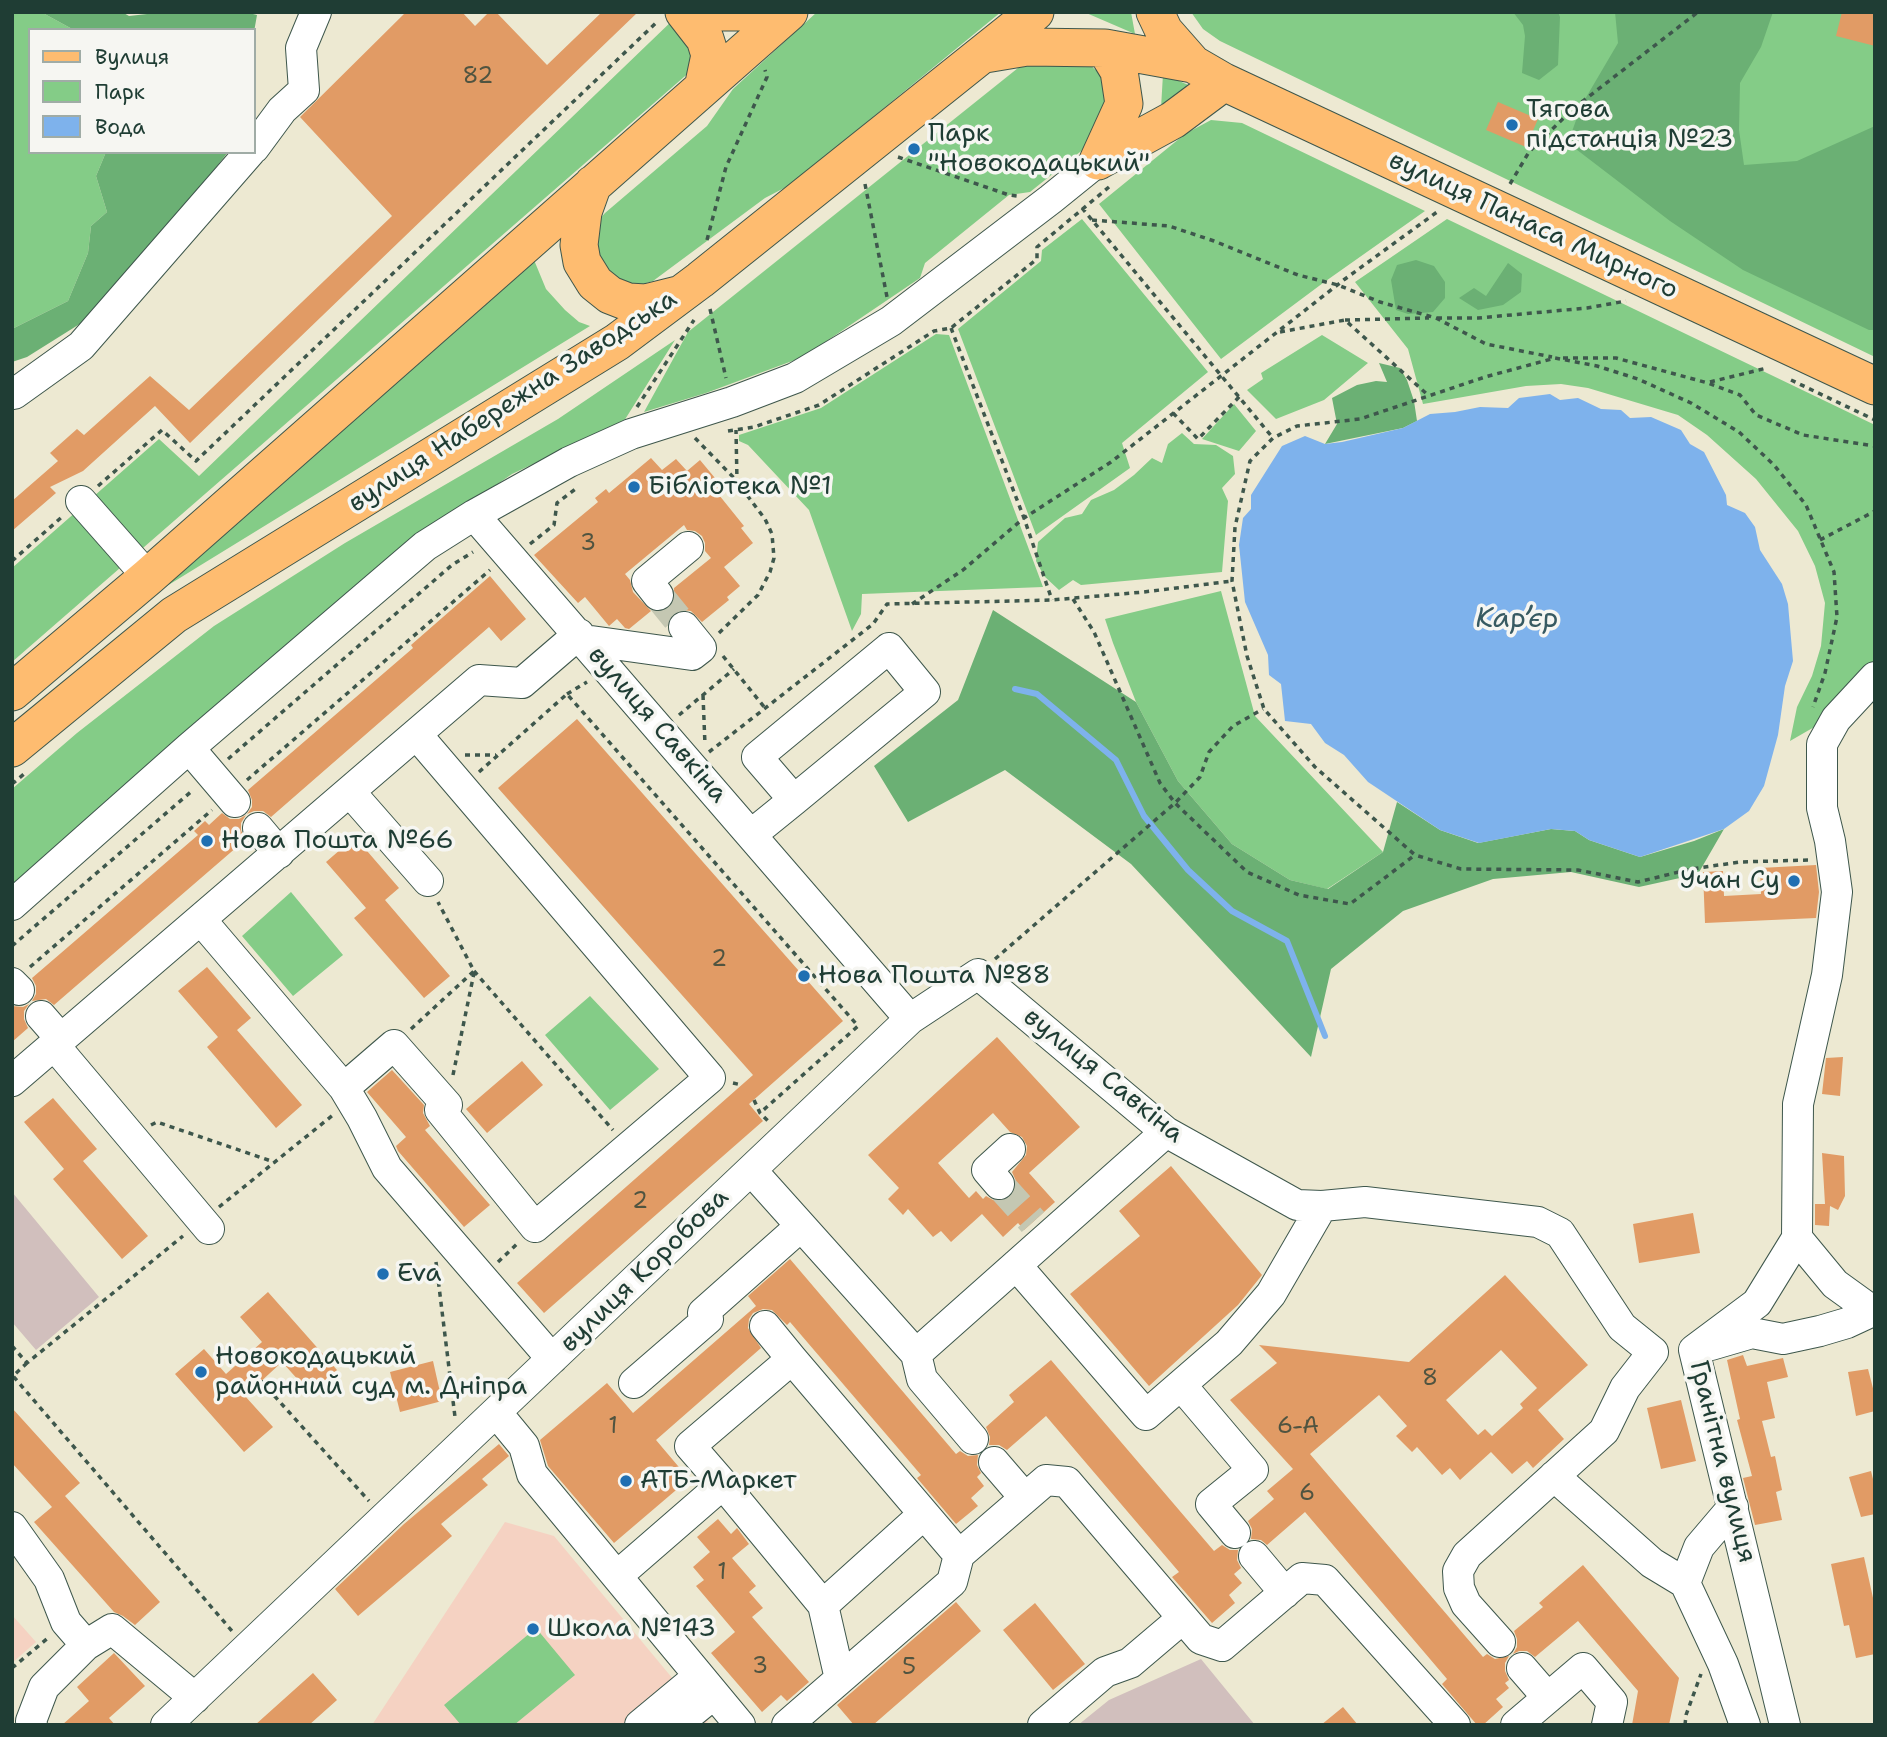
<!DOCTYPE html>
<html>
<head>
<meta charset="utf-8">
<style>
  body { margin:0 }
  #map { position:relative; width:1887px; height:1737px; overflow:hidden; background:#ede9d2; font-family:"Shantell Sans",sans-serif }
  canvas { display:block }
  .frame { position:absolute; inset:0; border:14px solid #1f3d34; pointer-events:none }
  .legend { position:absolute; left:28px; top:28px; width:228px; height:126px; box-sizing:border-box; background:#f6f6f2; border:2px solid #a0aca6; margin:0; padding:9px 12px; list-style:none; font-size:21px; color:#1f3d34 }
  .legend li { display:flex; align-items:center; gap:14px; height:35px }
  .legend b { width:35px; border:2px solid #a0aca6 }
</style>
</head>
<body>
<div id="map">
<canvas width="1887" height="1737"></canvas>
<div class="frame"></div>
<ul class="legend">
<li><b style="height:9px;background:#febc70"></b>Вулиця</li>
<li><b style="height:19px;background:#84cc87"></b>Парк</li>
<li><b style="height:19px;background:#7eb2ec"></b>Вода</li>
</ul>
</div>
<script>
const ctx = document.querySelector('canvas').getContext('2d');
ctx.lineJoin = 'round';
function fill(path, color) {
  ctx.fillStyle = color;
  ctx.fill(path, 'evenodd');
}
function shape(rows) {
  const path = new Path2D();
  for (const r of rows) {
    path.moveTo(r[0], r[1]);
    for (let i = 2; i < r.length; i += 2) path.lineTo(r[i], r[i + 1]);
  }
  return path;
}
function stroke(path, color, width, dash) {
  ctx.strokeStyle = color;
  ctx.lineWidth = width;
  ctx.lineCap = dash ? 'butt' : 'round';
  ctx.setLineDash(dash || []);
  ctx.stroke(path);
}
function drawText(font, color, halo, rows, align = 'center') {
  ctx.font = font + ' "Shantell Sans",sans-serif';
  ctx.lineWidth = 7;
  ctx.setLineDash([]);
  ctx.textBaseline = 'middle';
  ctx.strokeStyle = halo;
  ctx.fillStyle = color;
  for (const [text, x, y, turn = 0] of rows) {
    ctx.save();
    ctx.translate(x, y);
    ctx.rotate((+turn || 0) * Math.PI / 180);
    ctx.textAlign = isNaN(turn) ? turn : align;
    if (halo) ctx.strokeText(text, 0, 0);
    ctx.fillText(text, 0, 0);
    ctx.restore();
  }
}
const built = shape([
  [505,1522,554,1536,708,1721,704,1725,372,1725],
  [12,1615,36,1642,12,1663]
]);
const industrial = shape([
  [12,1192,99,1297,36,1350,12,1322],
  [1201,1659,1255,1725,1078,1725,1109,1700]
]);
const green = shape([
  [12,12,41,12,74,30,30,30,30,152,106,152,96,176,107,212,91,226,88,253,68,301,12,329],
  [817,12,1001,12,790,185,765,198,653,281,636,286,617,284,591,256,596,223,605,213,707,126,733,89],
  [1084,12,1131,12,1135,34],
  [1191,12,1875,12,1875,357,1220,41,1203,29],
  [676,17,692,36,692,70,12,662,12,568,159,439,199,476],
  [1036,58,1090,65,1100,74,1109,89,1090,144,1030,192,1009,195,925,263,920,278,803,357,706,393,644,412,688,332,1018,68],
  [1163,74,1193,87,1161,108],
  [1211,120,1242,123,1425,211,1323,283,1221,359,1099,204,1185,134],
  [1082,219,1208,372,1122,443,1130,468,1036,535,958,329,1041,261,1042,250],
  [1447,219,1875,425,1875,676,1816,726,1790,741,1797,707,1812,676,1821,646,1825,603,1815,566,1798,531,1756,479,1707,435,1678,415,1588,388,1561,384,1526,386,1423,404,1408,349,1355,282],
  [534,260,546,289,565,310,579,322,590,326,157,592],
  [936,334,949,335,1043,587,862,594,861,614,852,631,809,510,748,445,739,441,739,435,821,408],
  [1322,335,1368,363,1324,400,1276,419,1247,390,1263,379,1261,373],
  [675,340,624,421,512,474,447,519,12,890,12,789,77,733,214,626,345,543,558,419],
  [1234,404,1256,431,1239,451,1202,439],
  [1182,433,1194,444,1216,445,1233,456,1235,474,1222,488,1228,501,1222,572,1081,585,1073,580,1059,590,1044,576,1036,561,1038,542,1065,518,1082,514,1091,500,1114,490,1134,475,1152,458,1162,463,1168,444],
  [1221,591,1255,716,1383,852,1327,889,1290,880,1232,844,1178,781,1136,702,1113,643,1105,619],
  [291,892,343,955,293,996,242,936],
  [590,996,659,1069,610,1110,545,1035],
  [536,1628,575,1675,514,1725,461,1725,444,1705]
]);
const forest = shape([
  [41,12,122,12,129,16,165,12,245,12,257,15,254,32,254,30,74,30],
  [1513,12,1558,12,1560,17,1558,65,1539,80,1522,73,1525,36,1523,25],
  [1615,12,1773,12,1761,47,1740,83,1739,130,1744,165,1797,161,1875,126,1875,330,1869,330,1743,270,1670,221,1568,143,1581,106,1618,43],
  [106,152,228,152,169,228,94,315,27,357,12,362,12,329,68,301,88,253,91,226,107,212,96,176],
  [1416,260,1434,266,1445,282,1445,298,1433,312,1408,314,1396,310,1391,280,1397,265],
  [1508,263,1522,274,1521,292,1503,305,1478,310,1459,298,1474,288,1486,296],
  [1379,363,1400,368,1407,380,1414,401,1417,421,1403,428,1325,444,1337,424,1332,398,1357,385,1376,381,1387,382],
  [993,610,1136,702,1178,781,1232,844,1290,880,1328,889,1383,852,1397,802,1440,830,1478,843,1551,829,1575,831,1589,840,1640,857,1694,841,1724,829,1698,874,1639,887,1571,872,1493,879,1403,911,1331,969,1311,1057,1131,864,1005,770,908,822,874,766,958,700]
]);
const water = shape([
  [1550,394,1560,400,1578,398,1601,409,1621,410,1630,418,1651,417,1681,430,1690,444,1704,452,1726,495,1727,505,1745,513,1755,527,1760,550,1782,584,1788,604,1793,661,1785,686,1778,735,1764,786,1749,811,1724,829,1640,857,1589,840,1575,831,1551,829,1479,843,1440,830,1368,782,1344,755,1325,743,1311,724,1285,721,1281,684,1269,675,1268,655,1245,602,1239,545,1243,518,1251,509,1251,495,1282,446,1305,436,1325,444,1342,442,1403,428,1430,414,1455,412,1480,407,1508,408,1519,398]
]);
const stream = shape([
  [1015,689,1037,694,1116,760,1144,816,1188,870,1232,911,1287,941,1325,1036]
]);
const building = shape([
  [406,12,462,12,475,26,489,12,496,12,547,65,602,12,638,12,190,443,155,406,83,471,50,487,56,493,12,531,12,501,58,461,50,453,77,429,84,435,150,376,189,410,392,216,300,117],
  [1842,12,1875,12,1875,46,1836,36],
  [1498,102,1538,119,1526,147,1486,130],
  [651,458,662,470,676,459,687,471,700,460,725,490,719,495,744,526,741,528,753,543,724,567,740,586,727,597,729,600,702,622,691,611,682,610,674,613,668,620,661,612,668,609,674,602,674,588,711,558,705,551,705,543,702,536,695,531,687,530,684,525,625,574,630,580,633,592,651,611,629,629,625,628,617,619,609,626,585,597,578,603,534,555,598,502,595,498,606,489,609,493],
  [490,576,526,619,501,641,489,627,271,817,263,811,254,811,247,814,252,807,252,800,248,790,413,648,411,645],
  [577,719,843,1021,749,1104,763,1121,544,1313,517,1283,753,1075,498,788],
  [222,813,230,819,239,819,246,815,241,823,241,830,245,840,54,1005,46,999,32,1001,36,994,36,986,32,978,198,835,194,831,205,821,209,825],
  [355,837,399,888,385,900,450,976,424,998,354,918,366,908,326,862],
  [1816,865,1819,892,1816,918,1705,923,1703,872,1723,871,1724,896,1761,894,1760,868],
  [207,967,251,1018,237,1030,302,1105,276,1128,207,1047,218,1037,178,991],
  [29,1004,24,1011,24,1019,28,1028,12,1042,12,1006,23,1007],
  [997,1037,1080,1127,1029,1173,1055,1202,1033,1222,1024,1230,1018,1223,1003,1237,982,1214,951,1242,941,1231,933,1237,908,1209,903,1215,888,1199,899,1188,868,1155],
  [993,1113,1010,1132,1022,1137,1027,1146,1026,1155,1012,1172,1016,1181,1015,1190,1010,1198,1002,1201,993,1200,986,1196,983,1199,976,1191,969,1198,938,1163],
  [1843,1057,1840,1096,1822,1094,1826,1058],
  [522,1061,543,1085,487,1133,466,1109],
  [392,1070,424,1105,423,1113,430,1126,425,1130,490,1205,464,1227,398,1151,396,1146,406,1137,367,1092],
  [53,1098,97,1149,83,1161,148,1236,122,1259,53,1179,64,1169,24,1122],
  [1822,1153,1844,1156,1845,1196,1838,1210,1830,1206,1829,1226,1815,1225,1815,1204,1825,1204],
  [1171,1166,1262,1275,1238,1305,1149,1386,1070,1294,1140,1236,1119,1211],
  [1693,1213,1700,1253,1639,1263,1633,1224],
  [790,1259,956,1454,960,1451,968,1456,978,1455,977,1465,981,1473,977,1477,984,1486,971,1498,978,1506,956,1524,917,1478,921,1475,790,1322,787,1325,772,1310,763,1309,753,1313,749,1319,748,1328,761,1348,656,1440,689,1479,614,1543,548,1466,540,1440,607,1383,633,1413,756,1306,748,1296],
  [1505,1275,1588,1365,1538,1410,1564,1439,1533,1468,1527,1461,1512,1474,1491,1452,1460,1480,1450,1468,1442,1475,1417,1447,1412,1452,1396,1436,1407,1426,1379,1395,1310,1454,1483,1657,1487,1654,1495,1659,1509,1656,1505,1663,1505,1671,1509,1680,1505,1683,1509,1688,1496,1699,1503,1707,1483,1725,1477,1725,1442,1684,1447,1679,1305,1512,1267,1545,1261,1540,1251,1539,1252,1529,1248,1521,1274,1499,1267,1491,1293,1469,1230,1400,1277,1363,1259,1345,1409,1362],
  [1501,1350,1537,1388,1520,1404,1523,1408,1492,1436,1485,1429,1478,1435,1446,1400],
  [268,1292,337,1370,310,1393,282,1362,245,1396,273,1427,244,1452,175,1374,204,1349,226,1374,262,1342,240,1317],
  [1743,1355,1747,1366,1783,1358,1788,1377,1767,1382,1775,1418,1762,1421,1771,1457,1775,1456,1782,1490,1776,1492,1782,1520,1755,1525,1743,1478,1752,1476,1737,1420,1740,1419,1727,1360],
  [1051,1360,1214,1551,1222,1545,1230,1550,1238,1550,1237,1560,1241,1568,1234,1574,1242,1583,1229,1595,1235,1603,1212,1623,1172,1577,1179,1572,1046,1416,1007,1450,999,1445,989,1445,990,1437,986,1427,1014,1402,1009,1395],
  [433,1361,442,1401,400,1412,390,1372],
  [1868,1369,1875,1396,1875,1411,1856,1416,1848,1372],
  [1681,1400,1696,1461,1661,1469,1647,1408],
  [12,1408,80,1483,65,1496,160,1602,135,1625,123,1616,114,1612,34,1522,52,1507,12,1463],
  [499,1444,509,1456,482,1479,488,1485,441,1524,452,1536,358,1616,335,1589,404,1524],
  [1871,1471,1875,1487,1875,1514,1861,1517,1849,1477],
  [718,1519,731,1534,737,1528,749,1544,732,1558,756,1586,749,1592,763,1608,752,1617,809,1682,787,1701,781,1695,762,1712,711,1653,735,1632,696,1586,704,1580,693,1567,710,1552,697,1537],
  [1864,1557,1875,1607,1875,1654,1856,1658,1849,1625,1844,1626,1831,1564],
  [1583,1565,1679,1678,1669,1725,1632,1725,1638,1691,1578,1621,1535,1657,1527,1651,1519,1651,1513,1654,1517,1647,1517,1639,1514,1631,1543,1607,1539,1603],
  [956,1602,981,1631,873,1725,854,1725,837,1705],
  [1035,1603,1085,1664,1053,1690,1003,1630],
  [114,1653,145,1686,109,1718,115,1725,62,1725,89,1701,77,1687],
  [313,1673,337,1700,309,1725,255,1725],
  [1343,1707,1358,1725,1321,1725]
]);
const minorTunnel = shape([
  [658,595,684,627],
  [999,1184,1033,1222]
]);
const path = shape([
  [898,157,1009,195,1017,196],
  [865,184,887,297],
  [1510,184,1529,152,1574,108,1698,12],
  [1082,208,1273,438],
  [1092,220,1169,226,1214,241,1298,275,1338,285,1380,302,1436,318,1486,344,1552,357],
  [707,240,726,167,767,77,765,70],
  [710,309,726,378],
  [1437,318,1478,318,1587,308,1626,301],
  [1345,320,1429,318],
  [951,328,1024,518,1052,600],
  [1280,332,1345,320,1429,396],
  [1563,358,1616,358,1708,383,1740,395,1756,415,1803,435,1875,446],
  [1791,380,1875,420],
  [1710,382,1767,368],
  [637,407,694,320],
  [1173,413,1198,439,1240,396],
  [728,431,754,427,819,405,934,331,951,328,1037,259,1037,247,1109,187],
  [695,438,736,480],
  [98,486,162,430,196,461,658,21],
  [1820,540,1875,511],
  [530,544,554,525,557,503,578,487],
  [12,561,63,516],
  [1073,599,1094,632,1160,783,1175,803,1247,872,1299,895,1350,904,1415,855],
  [912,604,963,570,1024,518,1111,462,1345,279,1437,212],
  [719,633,758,595,770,572,774,558,772,534,765,519,737,482,736,430],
  [723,656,765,708],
  [567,694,587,682],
  [703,695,705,745],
  [679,715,734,669],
  [709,752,873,624,887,604,1052,600,1144,592,1232,581],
  [465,755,496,755],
  [228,759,452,565,473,552],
  [479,772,567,694,858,1026,760,1113],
  [247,780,490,570],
  [12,784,24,774],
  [1808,860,1740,862,1691,869,1638,882,1578,870,1461,869,1415,855,1315,767,1264,709,1247,656,1232,581,1235,527,1250,461,1273,438,1297,426,1360,419,1485,377,1555,358,1597,366,1638,379,1691,403,1739,432,1774,465,1806,505,1834,572,1837,617,1825,673,1813,707],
  [12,946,193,790],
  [995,959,1175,803,1200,777,1209,752,1233,726,1263,709],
  [30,967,212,810],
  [474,971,613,1130],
  [411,1029,474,971,438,902],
  [453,1075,474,973],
  [733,1083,742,1085],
  [754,1100,760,1113,768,1121],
  [151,1125,157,1122,274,1162],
  [219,1207,333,1115],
  [436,1262,455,1417],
  [498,1262,518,1243],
  [12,1346,27,1363,183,1236],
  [27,1363,13,1376,232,1631],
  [261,1381,369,1501],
  [12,1668,48,1638],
  [1685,1725,1686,1715,1701,1674]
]);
const minor = shape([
  [254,148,282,110,304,90,301,48,316,12],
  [14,394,81,346,250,152],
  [81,501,148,577],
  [474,515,910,1019],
  [658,595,647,581,688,547],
  [584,640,692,655,701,648,684,627],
  [189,748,235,802],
  [350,792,428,881],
  [258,828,279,853],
  [752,834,794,800,925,692,889,648,757,757,794,800],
  [12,905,189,748,425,546,474,515,569,462,631,434,732,402,795,378,891,321,1051,199,1098,161],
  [201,920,344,1088,362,1118,387,1168,552,1359],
  [12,983,19,990],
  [41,1016,61,1039],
  [54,1045,209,1229],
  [12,1081,479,680,522,683,579,634],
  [344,1088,394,1045,447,1105,440,1110,535,1227,710,1078,417,735],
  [751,1170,916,1354,1166,1132],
  [999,1184,987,1170,1010,1149],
  [1016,1265,1146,1415,1229,1343,1271,1294,1322,1206],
  [1871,1310,1835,1284,1797,1238,1798,1104,1827,975,1837,892,1830,841,1822,808,1822,744,1836,719,1875,677],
  [765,1326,792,1359],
  [1711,1345,1752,1333,1783,1339,1820,1331,1847,1323,1875,1310],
  [916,1354,922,1379,973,1439],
  [634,1383,708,1319,703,1313,801,1226],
  [1181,1385,1253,1470,1211,1504,1235,1533],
  [496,1412,524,1446,532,1474,740,1725],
  [994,1462,1025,1498],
  [1554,1476,1652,1563,1685,1583],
  [723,1484,823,1605,840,1679],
  [1733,1507,1699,1547,1685,1583,1723,1664,1745,1725],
  [12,1527,49,1579,66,1622,86,1645,112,1629,195,1698],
  [1254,1556,1285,1593],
  [617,1576,723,1484,690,1446,792,1359,959,1555,1046,1480,1067,1482,1201,1639,1222,1646,1302,1578,1325,1580,1455,1725],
  [823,1605,924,1514],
  [1500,1642,1466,1604,1459,1588,1458,1571,1467,1555,1604,1431,1625,1388,1653,1352],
  [1522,1668,1548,1698],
  [32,1725,31,1721,44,1687,86,1645],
  [166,1725,910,1019,978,974,1166,1132,1297,1205,1322,1206,1365,1202,1538,1222,1560,1233,1622,1327,1653,1352],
  [640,1725,699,1676],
  [676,1725,714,1694],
  [787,1725,952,1582,959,1555],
  [1043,1725,1105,1672,1130,1663,1183,1618],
  [1516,1725,1583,1668,1612,1702,1607,1725],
  [1785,1725,1694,1350,1757,1303,1797,1238]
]);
const major = shape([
  [684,12,705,39,710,55,703,88],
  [715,12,744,12],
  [1155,12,1164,31,1193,64],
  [985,54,1027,47,1105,48,1193,64,1224,82,1875,386],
  [1098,161,1173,120,1224,82],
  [1098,161,1124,104,1119,71,1105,48],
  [593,184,583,212,579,245,582,262,595,283,610,295,628,302,646,303,678,295],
  [12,692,148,577,789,12],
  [12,748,174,615,617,342,700,280,1035,12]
]);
const markers = [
  [1512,125,7,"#1f6fb2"],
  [914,149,7,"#1f6fb2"],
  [634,487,7,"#1f6fb2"],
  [207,841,7,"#1f6fb2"],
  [1794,881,7,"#1f6fb2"],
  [804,976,7,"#1f6fb2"],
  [383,1274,7,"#1f6fb2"],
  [201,1372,7,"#1f6fb2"],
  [626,1481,7,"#1f6fb2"],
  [533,1629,7,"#1f6fb2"]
];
const numberNames = [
  ["82",478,77],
  ["3",588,544],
  ["2",719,960],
  ["2",640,1202],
  ["8",1430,1379],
  ["1",613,1427],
  ["6-А",1298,1427],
  ["6",1307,1494],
  ["1",722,1573],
  ["3",760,1667],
  ["5",909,1668]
];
const poiNames = [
  ["Тягова",1526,110],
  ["пiдстанцiя №23",1526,140],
  ["Парк",928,134],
  ["\"Новокодацький\"",928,164],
  ["Бібліотека №1",648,487],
  ["Нова Пошта №66",221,841],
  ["Учан Су",1780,881,"right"],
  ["Нова Пошта №88",818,976],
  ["Eva",397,1274],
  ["Новокодацький",215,1357],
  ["районний суд м. Дніпра",215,1387],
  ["АТБ-Маркет",640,1481],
  ["Школа №143",547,1629]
];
const streetNames = [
  ["вулиця Панаса Мирного",1533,226,25],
  ["вулиця Набережна Заводська",513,402,-33],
  ["вулиця Савкіна",657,725,49],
  ["вулиця Савкіна",1103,1076,39],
  ["вулиця Коробова",645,1271,-44],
  ["Гранітна вулиця",1722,1462,76]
];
const waterNames = [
  ["Кар’єр",1517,620]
];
fill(built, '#f5d2c2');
fill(industrial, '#d1bfbd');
fill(green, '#84cc87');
fill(forest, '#6bb074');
fill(water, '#7eb2ec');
stroke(stream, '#7eb2ec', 6);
fill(building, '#e19b65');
stroke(minorTunnel, '#c4c7b2', 30, [30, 15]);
stroke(minor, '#3e574c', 32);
stroke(major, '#3e574c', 39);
stroke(path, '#3e574c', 3.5, [5, 5]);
stroke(minor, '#fff', 30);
stroke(major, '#febc70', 37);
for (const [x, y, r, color] of markers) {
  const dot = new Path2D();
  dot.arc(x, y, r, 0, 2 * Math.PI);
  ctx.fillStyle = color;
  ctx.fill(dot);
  stroke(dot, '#f6f6f2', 2.5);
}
drawText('23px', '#505440', null, numberNames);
drawText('26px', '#1f3d34', '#f6f6f2', poiNames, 'left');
drawText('26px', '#1f3d34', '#f6f6f2', streetNames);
drawText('italic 28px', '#375a62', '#f6f6f2', waterNames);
</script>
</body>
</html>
